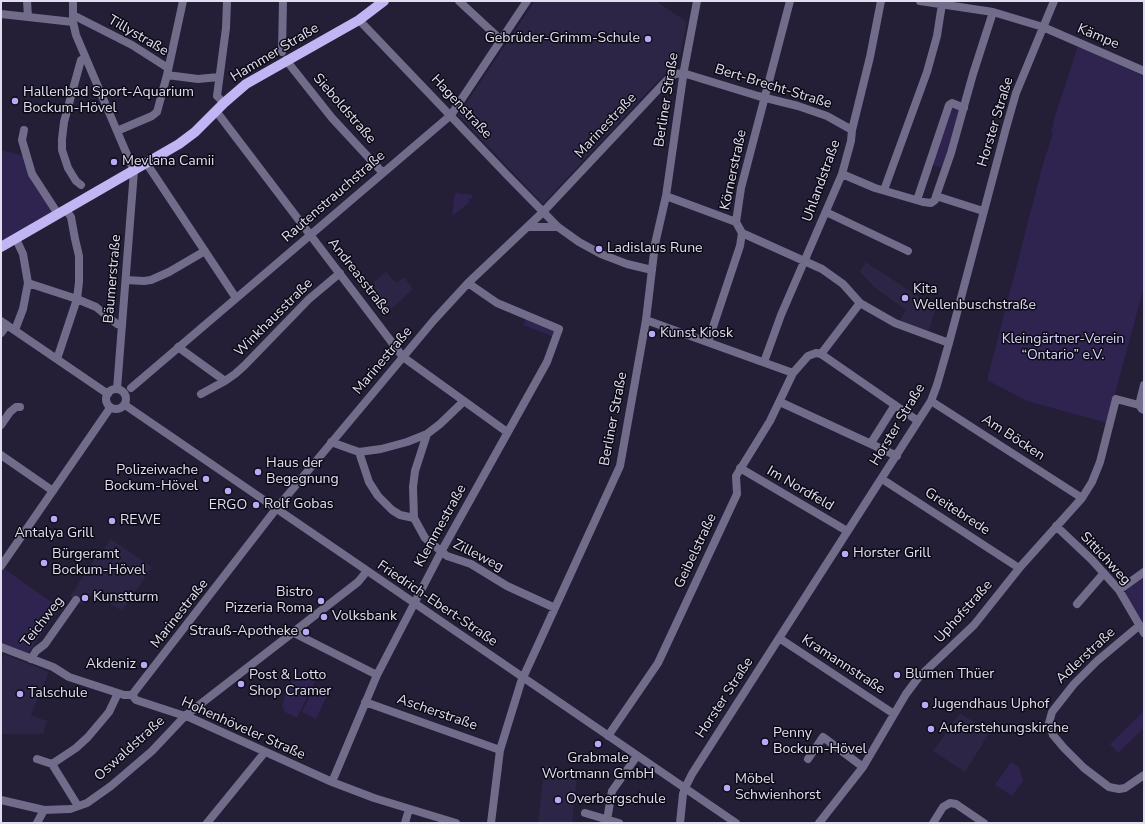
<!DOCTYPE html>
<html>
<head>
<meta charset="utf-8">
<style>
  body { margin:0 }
  #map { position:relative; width:1145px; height:824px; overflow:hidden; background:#241e37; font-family:"Nunito Sans",sans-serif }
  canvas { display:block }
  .frame { position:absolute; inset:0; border:2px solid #e0deef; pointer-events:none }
</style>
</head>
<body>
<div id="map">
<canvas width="1145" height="824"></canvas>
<div class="frame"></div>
</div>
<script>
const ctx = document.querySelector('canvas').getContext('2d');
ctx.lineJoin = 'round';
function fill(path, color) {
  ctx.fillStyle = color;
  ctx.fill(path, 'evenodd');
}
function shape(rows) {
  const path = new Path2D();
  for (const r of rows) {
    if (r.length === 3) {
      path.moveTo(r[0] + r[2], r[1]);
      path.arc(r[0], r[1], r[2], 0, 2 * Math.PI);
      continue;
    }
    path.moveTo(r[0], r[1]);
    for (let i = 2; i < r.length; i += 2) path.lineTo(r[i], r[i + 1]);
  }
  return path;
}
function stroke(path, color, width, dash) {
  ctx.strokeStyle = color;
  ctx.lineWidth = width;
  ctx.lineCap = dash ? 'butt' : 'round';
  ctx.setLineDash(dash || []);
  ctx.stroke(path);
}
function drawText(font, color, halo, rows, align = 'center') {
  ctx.font = font + ' "Nunito Sans",sans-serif';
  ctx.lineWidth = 3;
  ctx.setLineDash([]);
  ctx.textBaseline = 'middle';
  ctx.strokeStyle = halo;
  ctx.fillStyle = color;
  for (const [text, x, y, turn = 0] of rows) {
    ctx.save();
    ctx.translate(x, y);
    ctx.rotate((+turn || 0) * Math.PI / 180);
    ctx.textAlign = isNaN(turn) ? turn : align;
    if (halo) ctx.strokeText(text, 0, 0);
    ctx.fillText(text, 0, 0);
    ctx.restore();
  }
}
const built = shape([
  [535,1,656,1,687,22,680,56,670,69,650,89,543,204,458,115],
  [866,262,936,308,928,332,899,322,906,310,874,287,860,272],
  [386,272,396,283,404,277,413,289,387,313,366,288],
  [111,539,152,567,122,611,93,592,83,605,70,596,96,557,100,555],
  [4,654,49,672,31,715,47,721,43,734,1,734,1,661],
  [960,713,990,732,965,772,933,751],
  [545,764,577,777,572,823,538,823]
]);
const green = shape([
  [1078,46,1144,76,1144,287,1107,423,1027,401,987,380,1043,164,1053,133,1051,132,1054,122,1053,122],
  [952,107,960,108,943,168,931,164],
  [1,150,24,156,53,212,1,241],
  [455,193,473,195,472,199,469,198,469,203,452,216],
  [526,318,556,331,554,337,523,325],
  [3,568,60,608,28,653,1,643,1,570],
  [1142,576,1144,577,1144,627,1124,594,1126,590],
  [300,673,315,681,297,718,285,712,282,706,286,692,295,676],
  [314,688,328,694,316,719,302,712],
  [1144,711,1144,728,1118,753,1110,744],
  [1011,762,1019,767,1023,781,1012,796,995,785]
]);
const minor = shape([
  [27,1,28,17],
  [73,1,73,22,76,35,134,171,117,389],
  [459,1,501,40],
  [920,1,993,12,1043,27,1144,71],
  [1,14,73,22],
  [73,15,132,45,168,68],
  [359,20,507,175,558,227,579,242,601,254,627,264,652,270],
  [282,52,283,1],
  [286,60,332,118,383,173],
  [167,75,198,79,219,77],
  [224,103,217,96,226,28,227,1],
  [216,111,403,357,507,432],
  [24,130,22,140,32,174,58,214],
  [117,131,152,116,157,112,167,75,183,1],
  [147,164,236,298],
  [842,174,875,188,923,202,931,203,935,200,936,196],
  [81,185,76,181,68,168,62,150,62,139,64,122,81,60,85,58],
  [884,190,927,72,937,36,942,4],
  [666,196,736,222],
  [917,200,949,105,952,103,964,108],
  [983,211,936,196,951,153,973,74,993,12],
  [826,212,908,251],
  [528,227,558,227],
  [742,233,822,269,843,284,860,303,895,323,949,343],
  [126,280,144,281,151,280,169,272,205,251],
  [28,283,77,299,96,307,117,324,122,326],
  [646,320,793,373,808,356,816,353,821,354,918,421],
  [1,321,108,394],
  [15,330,23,309,28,283,23,254,16,239],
  [1,333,7,325],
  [708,342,740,246,742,233,736,222,741,188,790,1],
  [178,347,225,381,235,374,244,366,309,299,340,273],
  [821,354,860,303],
  [57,359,77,299,79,282,79,256,75,239,71,217,66,210],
  [764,362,781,315,842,174,851,141,852,130,870,57,881,1],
  [131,388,451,115,527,1],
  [116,399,10],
  [201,394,225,381],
  [931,401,1082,498],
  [780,402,897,456],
  [125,405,736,823],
  [1139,405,1144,385],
  [1,425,10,412,16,407,20,407],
  [427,434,415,471,413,487,414,518,425,538,447,556,471,564,507,586,555,608],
  [331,442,359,452,381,449,407,442,427,434,440,424,464,401],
  [871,443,895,405],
  [359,452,369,482,378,496,392,510,400,515,414,518],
  [1,455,53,491],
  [740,468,847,531],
  [882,479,1019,568],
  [1056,526,1092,560,1119,590,1144,633],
  [1,566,110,408],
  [1119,590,1144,572],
  [1077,604,1104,573],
  [1140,625,1097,661,1074,684,1052,712,1049,723,1053,735,1064,748,1084,768,1109,787,1119,789,1125,788,1144,775],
  [292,632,377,675],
  [779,638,894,714],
  [1,647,53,667,69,677,124,695,132,695],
  [31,659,36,651,45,644,76,600],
  [132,695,276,509,434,320,468,283,543,212,667,80,675,74,683,73,758,96,798,106,827,116,852,130],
  [132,695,136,700,142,702,191,718,332,782,374,798,456,823],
  [365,702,500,750],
  [608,736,658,663,737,494,736,476,770,421,793,373],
  [37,759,52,764],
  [808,759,823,737,863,767],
  [332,782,377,675,441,552,547,362,559,329,497,303,468,283],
  [1,800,44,810,70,809,87,803,111,786,152,751,185,716,358,582,367,571],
  [78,806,52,764,76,748,88,737,109,712,118,693],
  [585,813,619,823],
  [607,820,612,791,637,756],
  [37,823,44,810],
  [207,823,265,752],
  [405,823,409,809],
  [491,823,500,750,521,682,620,466,646,320,655,244,666,196,684,70,697,1],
  [680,823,683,794,685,788,692,774,931,401,937,385,949,343,1006,128,1016,93,1054,1],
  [819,823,863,767,906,694,918,678,974,625,1021,566,1082,498,1092,482,1100,462,1116,399,1139,405,1142,409,1144,410],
  [933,823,943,807,950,803,956,804,984,823]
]);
const major = shape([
  [1,247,179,144,195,132,224,103,246,84,359,20,384,1]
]);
const markers = [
  [648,39,4,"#b9aaf7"],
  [15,101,4,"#b9aaf7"],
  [114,162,4,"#b9aaf7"],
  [599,249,4,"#b9aaf7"],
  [905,298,4,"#b9aaf7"],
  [652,334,4,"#b9aaf7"],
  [258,472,4,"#b9aaf7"],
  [206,479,4,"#b9aaf7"],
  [228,491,4,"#b9aaf7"],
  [256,505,4,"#b9aaf7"],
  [54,519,4,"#b9aaf7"],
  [112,521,4,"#b9aaf7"],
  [845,554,4,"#b9aaf7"],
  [44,563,4,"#b9aaf7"],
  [85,598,4,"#b9aaf7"],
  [321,601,4,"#b9aaf7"],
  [324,617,4,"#b9aaf7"],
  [306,632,4,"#b9aaf7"],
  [144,665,4,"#b9aaf7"],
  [897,675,4,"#b9aaf7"],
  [241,684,4,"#b9aaf7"],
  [20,694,4,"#b9aaf7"],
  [925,705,4,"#b9aaf7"],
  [931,729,4,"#b9aaf7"],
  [765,742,4,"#b9aaf7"],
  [598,744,4,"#b9aaf7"],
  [727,788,4,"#b9aaf7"],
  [558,800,4,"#b9aaf7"]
];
const streetNames = [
  ["Tillystraße",138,36,30],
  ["Kämpe",1098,37,23],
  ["Hammer Straße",275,53,-31],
  ["Bert-Brecht-Straße",773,87,17],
  ["Berliner Straße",667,100,-81],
  ["Hagenstraße",461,107,47],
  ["Sieboldstraße",344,109,49],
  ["Horster Straße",996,122,-73],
  ["Marinestraße",606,126,-47],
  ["Körnerstraße",734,170,-78],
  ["Uhlandstraße",822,181,-70],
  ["Rautenstrauchstraße",334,197,-41],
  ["Andreasstraße",359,277,52],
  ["Bäumerstraße",113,279,-85],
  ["Winkhausstraße",274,318,-45],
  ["Marinestraße",383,361,-50],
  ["Berliner Straße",614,419,-79],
  ["Horster Straße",898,425,-59],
  ["Am Böcken",1013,438,33],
  ["Im Nordfeld",800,489,30],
  ["Greitebrede",957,512,33],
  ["Klemmestraße",441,526,-61],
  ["Geibelstraße",696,551,-65],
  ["Zilleweg",478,556,27],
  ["Sittichweg",1105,559,47],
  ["Friedrich-Ebert-Straße",437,604,34],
  ["Uphofstraße",964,612,-48],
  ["Marinestraße",180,614,-52],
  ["Teichweg",43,622,-52],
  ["Adlerstraße",1086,656,-43],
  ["Kramannstraße",843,665,33],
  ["Horster Straße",725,698,-57],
  ["Ascherstraße",437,713,19],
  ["Hohenhöveler Straße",243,729,24],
  ["Oswaldstraße",130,749,-42]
];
const poiNames = [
  ["Gebrüder-Grimm-Schule",640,39,"right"],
  ["Hallenbad Sport-Aquarium",23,93],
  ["Bockum-Hövel",23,109],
  ["Mevlana Camii",122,162],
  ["Ladislaus Rune",607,249],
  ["Kita",913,290],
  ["Wellenbuschstraße",913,306],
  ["Kunst Kiosk",660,334],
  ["Haus der",266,464],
  ["Begegnung",266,480],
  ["Polizeiwache",198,471,"right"],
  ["Bockum-Hövel",198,487,"right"],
  ["Rolf Gobas",264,505],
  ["ERGO",228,506,"center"],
  ["REWE",120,521],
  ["Antalya Grill",54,534,"center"],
  ["Horster Grill",853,554],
  ["Bürgeramt",52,555],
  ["Bockum-Hövel",52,571],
  ["Bistro",313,593,"right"],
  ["Pizzeria Roma",313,609,"right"],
  ["Kunstturm",93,598],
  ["Volksbank",332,617],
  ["Strauß-Apotheke",298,632,"right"],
  ["Akdeniz",136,665,"right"],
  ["Blumen Thüer",905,675],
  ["Post & Lotto",249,676],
  ["Shop Cramer",249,692],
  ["Talschule",28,694],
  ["Jugendhaus Uphof",933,705],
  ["Auferstehungskirche",939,729],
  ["Penny",773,734],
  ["Bockum-Hövel",773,750],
  ["Grabmale",598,759,"center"],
  ["Wortmann GmbH",598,775,"center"],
  ["Möbel",735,780],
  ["Schwienhorst",735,796],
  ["Overbergschule",566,800]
];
const parkNames = [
  ["Kleingärtner-Verein",1063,340],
  ["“Ontario” e.V.",1063,356]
];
fill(built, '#2c2545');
fill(green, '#2f2450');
stroke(minor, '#716c8a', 8);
stroke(major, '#c1b5f4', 10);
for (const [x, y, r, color] of markers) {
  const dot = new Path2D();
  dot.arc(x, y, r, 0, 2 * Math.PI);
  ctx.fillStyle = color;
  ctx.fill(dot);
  stroke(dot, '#0c0a15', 1.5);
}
drawText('14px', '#e0deef', '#0c0a15', streetNames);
drawText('14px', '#e0deef', '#0c0a15', poiNames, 'left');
drawText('14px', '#dad4fb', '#0c0a15', parkNames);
</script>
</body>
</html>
